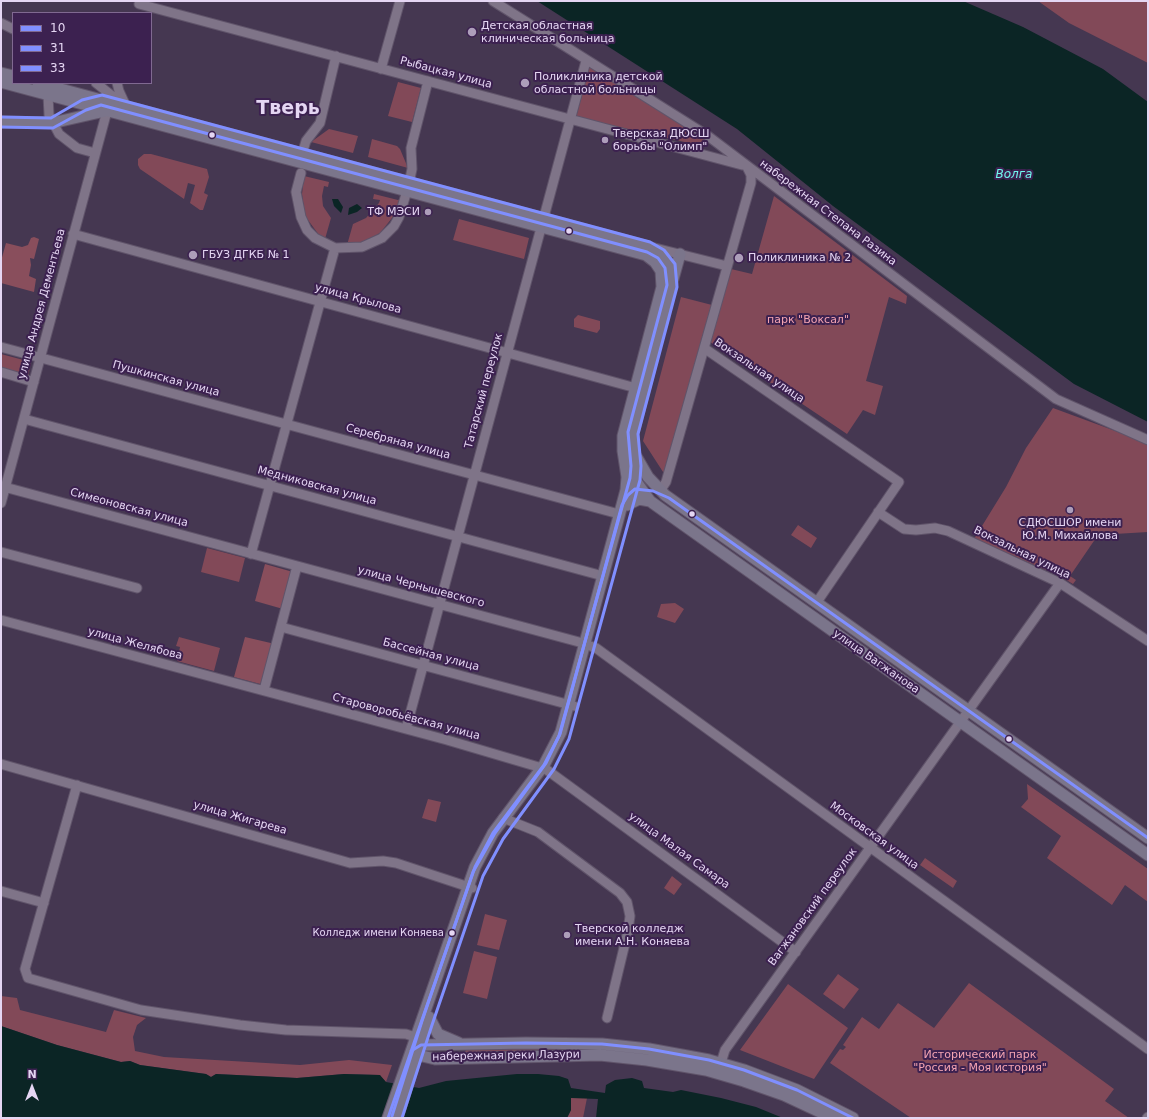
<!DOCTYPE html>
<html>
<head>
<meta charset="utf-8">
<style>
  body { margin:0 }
  #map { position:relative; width:1149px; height:1119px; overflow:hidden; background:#453751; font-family:"DejaVu Sans",sans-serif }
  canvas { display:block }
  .frame { position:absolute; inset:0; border:2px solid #e5d6f3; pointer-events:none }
  .legend { position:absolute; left:12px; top:12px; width:140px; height:72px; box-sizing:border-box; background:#3c2150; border:1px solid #806991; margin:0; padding:5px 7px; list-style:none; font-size:12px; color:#e5d6f3 }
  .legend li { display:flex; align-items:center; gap:8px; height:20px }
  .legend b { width:20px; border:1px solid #806991 }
  .north { position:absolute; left:12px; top:1067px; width:40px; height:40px; -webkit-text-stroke:3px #3c2150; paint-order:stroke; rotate:0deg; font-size:11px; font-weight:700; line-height:16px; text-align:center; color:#e5d6f3 }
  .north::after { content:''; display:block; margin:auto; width:14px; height:18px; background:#e5d6f3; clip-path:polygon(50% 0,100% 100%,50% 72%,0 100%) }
</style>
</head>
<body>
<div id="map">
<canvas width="1149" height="1119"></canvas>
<div class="frame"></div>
<ul class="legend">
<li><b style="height:5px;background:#808fff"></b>10</li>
<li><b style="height:5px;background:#808fff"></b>31</li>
<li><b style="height:5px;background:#808fff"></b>33</li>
</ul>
<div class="north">N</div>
</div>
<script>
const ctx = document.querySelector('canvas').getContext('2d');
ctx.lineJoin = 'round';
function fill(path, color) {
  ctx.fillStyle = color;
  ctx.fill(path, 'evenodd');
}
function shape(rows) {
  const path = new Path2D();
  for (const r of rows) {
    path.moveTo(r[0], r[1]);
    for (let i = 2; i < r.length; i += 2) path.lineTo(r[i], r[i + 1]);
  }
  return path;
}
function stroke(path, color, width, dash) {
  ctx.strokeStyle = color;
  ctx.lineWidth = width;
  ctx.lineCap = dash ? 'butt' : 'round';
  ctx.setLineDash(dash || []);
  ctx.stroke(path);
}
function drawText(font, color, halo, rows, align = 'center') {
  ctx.font = font + ' "DejaVu Sans",sans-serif';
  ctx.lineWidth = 4;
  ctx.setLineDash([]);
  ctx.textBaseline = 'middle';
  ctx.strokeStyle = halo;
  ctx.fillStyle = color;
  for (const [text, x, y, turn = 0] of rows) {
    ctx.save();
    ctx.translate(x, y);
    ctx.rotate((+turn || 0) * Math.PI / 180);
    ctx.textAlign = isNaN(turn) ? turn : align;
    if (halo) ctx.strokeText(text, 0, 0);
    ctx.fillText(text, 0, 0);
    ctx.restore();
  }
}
const green = shape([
  [1038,1,1148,1,1148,63,1069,23],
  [590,66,707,141,707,144,702,146,576,117],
  [398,82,421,88,412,122,388,116],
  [329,129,358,136,353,153,311,142],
  [372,139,397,146,400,149,408,168,368,157],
  [144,154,151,154,207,169,209,177,204,193,208,195,203,210,200,210,190,203,195,185,188,183,184,199,140,169,138,165,138,159],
  [304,176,329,182,328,187,324,186,322,196,323,206,331,218,325,239,319,235,305,216,302,194],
  [374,194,398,200,401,199,392,218,380,233,363,242,347,245,353,224,366,218,379,203,380,200,373,199],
  [774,196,907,296,906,304,889,297,866,381,883,386,875,415,863,410,847,434,710,342,731,269,752,274],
  [459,219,529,238,524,259,453,240],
  [681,297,712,305,665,475,643,441],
  [578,315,600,321,600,329,597,333,574,327,574,319],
  [1,354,31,362,28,377,1,369],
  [1053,408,1148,443,1148,532,1098,535,1070,576,1076,580,1073,584,1058,575,974,539,1006,487,1026,448],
  [798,525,817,538,811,548,791,535],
  [207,548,245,558,239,582,201,572],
  [675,603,684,609,675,623,657,617,661,604],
  [179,637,220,648,214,671,177,661,180,647,176,646],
  [1027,784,1148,869,1148,902,1125,885,1112,905,1047,858,1061,836,1021,807,1028,799],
  [428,799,441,802,436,822,422,818],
  [925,858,957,881,953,888,920,865],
  [672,876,682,884,674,895,664,888],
  [485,914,507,920,499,950,477,945],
  [474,951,497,957,487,999,463,993],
  [838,974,859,989,844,1009,823,994],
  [969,983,1114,1089,1105,1101,1129,1118,911,1118,830,1063,840,1049,843,1050,846,1047,843,1045,862,1017,879,1029,898,1003,934,1028],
  [788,984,848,1028,814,1079,740,1050],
  [1,996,17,998,20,1010,106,1032,114,1010,146,1018,137,1025,133,1037,135,1051,164,1057,300,1065,349,1060,392,1065,386,1082,379,1075,344,1074,297,1078,216,1074,211,1077,206,1074,140,1065,130,1061,121,1062,57,1045,1,1026],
  [600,1048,626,1050,707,1064,599,1051,465,1053,466,1049],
  [571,1098,587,1098,583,1118,567,1118,571,1110]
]);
const forest = shape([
  [34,237,39,239,34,259,30,258,31,265,29,276,36,279,34,292,1,283,1,261,6,243,22,247,28,245,31,238],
  [265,564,293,572,283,609,255,601],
  [245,637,275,644,264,685,234,677]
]);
const water = shape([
  [537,1,963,1,1023,27,1103,69,1148,102,1148,422,1074,384,833,206,737,129],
  [332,199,338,199,343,207,341,213,334,206],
  [357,204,362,208,357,212,348,215,349,208],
  [1,1026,57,1045,121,1062,130,1061,140,1065,206,1074,211,1077,216,1074,297,1078,344,1074,380,1075,386,1082,419,1088,446,1081,517,1074,538,1074,559,1076,568,1079,571,1088,605,1093,606,1085,615,1080,632,1078,642,1081,644,1088,673,1092,681,1090,721,1098,756,1107,783,1118,596,1118,598,1099,571,1098,571,1110,567,1118,1,1118]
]);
const minor = shape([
  [493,1,708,136,1056,399,1148,440],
  [139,4,742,165],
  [1,23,13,29],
  [381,69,400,1],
  [96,83,125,106],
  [117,83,119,91,125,104],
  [48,95,49,115,59,134,77,148,95,153],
  [302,154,306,141,320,123,336,56],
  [301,173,296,192,301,217,307,230,315,238,335,248,362,247,382,238,394,226,399,217,407,191],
  [409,183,412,169,411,148,428,81],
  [73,234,636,388],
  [651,247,727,266],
  [1,347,619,514],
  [704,348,899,482,817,602],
  [1,372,34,382],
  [24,419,603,576],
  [1,486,579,642,596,648,1148,1049],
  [660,491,666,482,751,183,751,175,747,167],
  [1,503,107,111],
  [878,512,904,529,916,530,935,528,948,531,1060,583,1148,641],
  [1,552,137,588],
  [251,554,335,248],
  [1,620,447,740,542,768],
  [281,627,574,706],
  [264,690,297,566],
  [406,729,586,61],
  [1,764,350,863,383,861,396,863,472,888],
  [547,770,796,952],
  [77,785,25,969,28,978,141,1010,240,1025,286,1030,406,1034,415,1037],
  [503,818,538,832,620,893,627,902,630,916,628,931,607,1018],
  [1,891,44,903],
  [719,1069,725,1050,1060,583],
  [1147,1118,1148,1117]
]);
const major = shape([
  [1,73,13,76],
  [1,82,646,255,655,262,661,271,662,287,623,436,623,451,627,477,626,490,561,732,544,765,493,833,475,867,388,1118],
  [38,83,649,247,657,251,668,263,671,272,672,283,633,433,633,444,636,469,631,493],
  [1,122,52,123,105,111],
  [673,279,680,254],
  [637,458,648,477,665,495,1148,838],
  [632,476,650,501,657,506,1148,855],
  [627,505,639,499,650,501],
  [429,1017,438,1034,459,1043],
  [416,1048,421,1045,526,1043,602,1044,649,1049,709,1060,744,1070,797,1090,853,1118],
  [413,1052,418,1055,435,1059,600,1055,647,1060,706,1070,744,1081,784,1095,833,1118],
  [397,1118,425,1029]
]);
const bus1 = shape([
  [411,1051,421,1045,526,1043,602,1044,649,1049,709,1060,744,1070,797,1090,853,1118],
  [388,1118,475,867,493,833,544,765,560,734,622,505,628,495,635,489,653,491,669,498,1148,838]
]);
const bus2 = shape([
  [1,127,53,128,86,110,101,105,647,252,658,258,665,268,667,285,628,432,631,466,630,478,559,736,546,763,495,833,473,872,422,1021,392,1116]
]);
const bus3 = shape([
  [1,117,51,118,82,100,102,95,650,242,664,250,675,264,677,287,638,434,641,466,640,480,569,739,554,769,503,839,483,876,432,1025,402,1118]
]);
const markers = [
  [472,32,5,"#ad9eba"],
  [525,83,5,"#ad9eba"],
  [212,135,3.5,"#e5d6f3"],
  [605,140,4,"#ad9eba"],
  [428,212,4,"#ad9eba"],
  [569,231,3.5,"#e5d6f3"],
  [193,255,5,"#ad9eba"],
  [739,258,5,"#ad9eba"],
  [1070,510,4,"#ad9eba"],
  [692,514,3.5,"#e5d6f3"],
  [1009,739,3.5,"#e5d6f3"],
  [452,933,3.5,"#e5d6f3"],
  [567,935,4,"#ad9eba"]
];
const busNames = [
  ["Колледж имени Коняева",444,933]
];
const poiNames = [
  ["Детская областная",481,26],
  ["клиническая больница",481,39],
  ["Поликлиника детской",534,77],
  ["областной больницы",534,90],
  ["Тверская ДЮСШ",613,134],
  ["борьбы \"Олимп\"",613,147],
  ["ТФ МЭСИ",420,212,"right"],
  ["ГБУЗ ДГКБ № 1",202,255],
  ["Поликлиника № 2",748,258],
  ["СДЮСШОР имени",1070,523,"center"],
  ["Ю.М. Михайлова",1070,536,"center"],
  ["Тверской колледж",575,929],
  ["имени А.Н. Коняева",575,942]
];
const streetNames = [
  ["Рыбацкая улица",446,73,15],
  ["набережная Степана Разина",828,213,37],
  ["улица Крылова",358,299,15],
  ["улица Андрея Дементьева",42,304,-75],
  ["Вокзальная улица",759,371,34],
  ["Пушкинская улица",166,379,15],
  ["Татарский переулок",484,391,-75],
  ["Серебряная улица",398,442,15],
  ["Медниковская улица",317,486,15],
  ["Симеоновская улица",129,508,15],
  ["Вокзальная улица",1022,553,26],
  ["улица Чернышевского",421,587,15],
  ["улица Желябова",135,644,15],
  ["Бассейная улица",431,655,15],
  ["улица Вагжанова",876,662,35],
  ["Староворобьёвская улица",406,717,15],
  ["улица Жигарева",240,818,16],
  ["Московская улица",874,836,36],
  ["улица Малая Самара",679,851,36],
  ["Вагжановский переулок",813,907,-54],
  ["набережная реки Лазури",506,1056,-1]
];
const parkNames = [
  ["парк \"Воксал\"",808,320],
  ["Исторический парк",980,1055],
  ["\"Россия - Моя история\"",980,1068]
];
const waterNames = [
  ["Волга",1014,175]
];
const townNames = [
  ["Тверь",288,109]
];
fill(green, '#824958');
fill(forest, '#894e5c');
fill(water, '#0b2525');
stroke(minor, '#60546a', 11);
stroke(major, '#60546a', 13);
stroke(minor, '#7f7488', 9);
stroke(major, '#7b758b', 11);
stroke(bus1, '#808fff', 3);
stroke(bus2, '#808fff', 3);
stroke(bus3, '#808fff', 3);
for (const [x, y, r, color] of markers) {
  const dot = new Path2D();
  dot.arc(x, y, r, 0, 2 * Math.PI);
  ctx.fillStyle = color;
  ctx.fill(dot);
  stroke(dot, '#3c2150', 1.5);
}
drawText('10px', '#e5d6f3', '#3c2150', busNames, 'right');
drawText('11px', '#e5d6f3', '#3c2150', poiNames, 'left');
drawText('11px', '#e5d6f3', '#3c2150', streetNames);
drawText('11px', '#f4a4b2', '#3c2150', parkNames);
drawText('italic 12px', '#71f8ee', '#3c2150', waterNames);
drawText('bold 19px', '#e5d6f3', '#3c2150', townNames);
</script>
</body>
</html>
